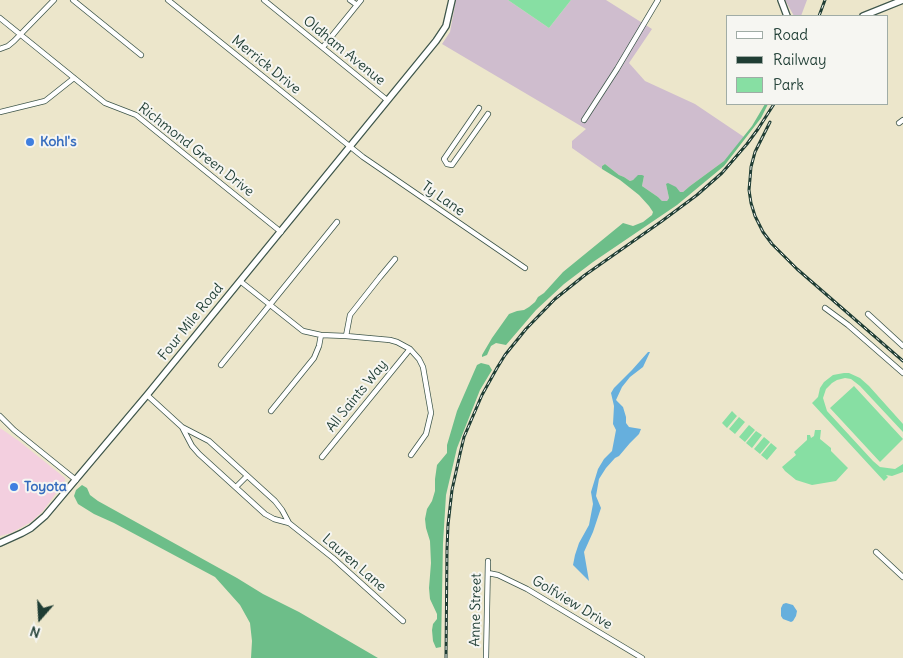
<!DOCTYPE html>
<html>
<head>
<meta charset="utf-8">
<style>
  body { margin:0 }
  #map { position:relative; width:903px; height:658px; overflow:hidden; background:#ece6cb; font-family:Delius,sans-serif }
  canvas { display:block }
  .legend { position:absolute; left:726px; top:15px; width:162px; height:90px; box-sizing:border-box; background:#f6f6f2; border:1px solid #a0aca6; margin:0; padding:6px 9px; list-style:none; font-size:15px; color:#1f3d34 }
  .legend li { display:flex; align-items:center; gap:10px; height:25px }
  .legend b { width:25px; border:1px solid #a0aca6 }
  .north { position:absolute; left:15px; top:593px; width:50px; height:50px; -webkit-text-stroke:4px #f6f6f2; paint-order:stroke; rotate:199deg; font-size:14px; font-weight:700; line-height:20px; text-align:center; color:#1f3d34 }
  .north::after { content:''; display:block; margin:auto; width:18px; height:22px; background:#1f3d34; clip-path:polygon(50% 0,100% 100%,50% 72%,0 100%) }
</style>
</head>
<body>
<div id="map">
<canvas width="903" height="658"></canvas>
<ul class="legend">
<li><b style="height:6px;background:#fff"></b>Road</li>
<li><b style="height:6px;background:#1f3d34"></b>Railway</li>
<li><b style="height:14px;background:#87dfa3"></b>Park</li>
</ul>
<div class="north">N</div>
</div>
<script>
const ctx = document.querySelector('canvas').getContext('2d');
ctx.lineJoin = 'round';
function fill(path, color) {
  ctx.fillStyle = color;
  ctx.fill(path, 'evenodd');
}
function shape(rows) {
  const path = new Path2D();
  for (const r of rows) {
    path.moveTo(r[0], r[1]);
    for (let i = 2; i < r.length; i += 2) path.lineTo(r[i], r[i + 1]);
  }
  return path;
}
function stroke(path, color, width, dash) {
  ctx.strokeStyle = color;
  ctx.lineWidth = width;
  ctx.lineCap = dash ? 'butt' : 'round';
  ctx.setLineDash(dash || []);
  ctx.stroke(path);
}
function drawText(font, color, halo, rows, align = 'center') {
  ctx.font = font + ' Delius,sans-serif';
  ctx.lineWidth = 4;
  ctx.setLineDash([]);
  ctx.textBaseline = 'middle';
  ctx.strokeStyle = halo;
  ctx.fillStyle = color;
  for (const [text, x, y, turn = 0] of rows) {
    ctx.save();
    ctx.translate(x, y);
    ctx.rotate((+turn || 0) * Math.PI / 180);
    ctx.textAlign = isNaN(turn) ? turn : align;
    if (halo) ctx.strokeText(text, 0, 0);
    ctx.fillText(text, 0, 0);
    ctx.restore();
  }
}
const built = shape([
  [0,428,19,441,65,478,65,481,43,511,31,522,11,533,0,536]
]);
const industrial = shape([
  [456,0,508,0,549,28,571,0,606,0,652,29,629,63,645,81,695,104,744,137,724,161,690,186,683,192,680,193,666,184,669,198,667,201,662,201,658,197,642,186,644,176,630,181,624,177,619,175,605,164,602,166,602,169,572,148,572,141,586,129,442,44,450,32],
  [785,0,807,0,801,16,794,16]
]);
const green = shape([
  [508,0,571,0,549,28],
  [844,373,849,373,860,378,869,386,903,424,903,432,860,386,851,379,845,378,837,380,832,383,826,389,823,398,827,411,873,461,880,467,895,469,903,464,903,472,892,476,886,475,888,477,884,481,812,403,818,397,820,388,824,382,833,375],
  [854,386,903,439,880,462,830,408],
  [732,411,737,416,727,428,722,423],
  [739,417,745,422,735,434,729,429],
  [749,425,755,430,745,442,739,437],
  [815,430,821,430,820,439,831,448,831,451,848,468,836,481,812,485,796,480,785,471,782,467,796,455,794,452,807,440,807,435,810,435,811,438,814,436],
  [756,431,762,435,752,448,746,443],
  [764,437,770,442,760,454,754,449],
  [771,443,777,448,767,460,761,455]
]);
const forest = shape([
  [765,104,768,104,761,118,724,166,677,205,593,262,564,284,536,310,506,345,496,343,491,346,487,355,482,357,482,355,492,338,509,314,517,311,524,310,529,307,535,302,538,297,544,293,563,272,623,223,633,226,643,222,652,215,653,212,649,206,639,195,620,180,602,169,602,166,605,164,619,175,624,177,630,181,633,180,638,175,642,175,644,176,642,186,658,197,662,201,667,201,669,198,666,184,668,183,676,187,680,192,683,192,690,186,724,161,752,126],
  [481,363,489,365,492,370,480,390,457,448,446,495,443,543,441,647,436,648,433,641,432,630,433,624,437,619,437,614,430,599,429,588,431,563,430,541,426,528,425,519,427,509,432,501,435,491,435,479,437,465,447,453,447,445,457,411,477,365],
  [82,485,87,488,90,495,98,501,237,578,263,594,299,612,378,658,251,658,252,641,250,623,240,605,215,577,114,523,94,514,78,504,74,496,76,490]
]);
const water = shape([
  [648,352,650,352,643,367,630,377,622,387,616,400,623,407,626,417,626,423,629,427,641,429,639,434,630,443,619,456,615,458,606,468,599,479,596,496,601,508,593,532,584,552,589,581,573,565,575,555,579,543,589,525,593,504,591,492,598,469,604,459,612,451,616,430,613,424,614,406,611,393,614,388,632,370],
  [786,603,793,605,797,611,796,616,793,621,791,622,783,619,781,616,781,608,783,604]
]);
const minor = shape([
  [73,0,141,55],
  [168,0,363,157,525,268],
  [264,0,387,100],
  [350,0,357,5],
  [0,18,105,103,136,115,281,232],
  [323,47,361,0],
  [0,49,8,46,14,41,54,0],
  [479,108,444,159,447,164,452,165,488,114],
  [0,112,45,101,74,78],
  [584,120,617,69,658,0],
  [899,123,903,120],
  [240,281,303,331,321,335,346,336,390,340,397,342,410,349,419,359,423,367,431,413,426,434,411,455],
  [825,308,848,325,903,373],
  [868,314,903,346],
  [346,336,350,315,380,277,395,259],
  [221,365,337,222],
  [147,395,182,427,209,441,275,501,282,510,289,523,333,558,403,621],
  [271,411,314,358,319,346,321,335],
  [0,416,14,430,76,480],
  [182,427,192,446,199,454,265,514,274,519,289,523],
  [322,457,410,349],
  [236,487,247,476],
  [876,552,903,577],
  [488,573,498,575,527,589,642,658],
  [486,658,488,561]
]);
const tertiary = shape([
  [781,0,787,16],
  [863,16,903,0],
  [0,543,22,533,31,528,45,516,147,395,436,41,446,26,452,0]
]);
const rail = shape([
  [819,16,825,0],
  [770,122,755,152,751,167,750,179,749,190,751,203,755,216,763,232,772,244,797,269,903,361],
  [446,658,447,549,448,525,452,490,460,454,464,437,482,395,497,368,505,355,526,329,555,299,585,275,662,221,697,195,722,173,747,144,758,129,774,104]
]);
const markers = [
  [30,142,5,"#3f7fe0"],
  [14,487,5,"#3f7fe0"]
];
const streetNames = [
  ["Oldham Avenue",344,51,39],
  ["Merrick Drive",266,65,39],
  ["Richmond Green Drive",196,150,38],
  ["Ty Lane",443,199,35],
  ["Four Mile Road",191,322,-51],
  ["All Saints Way",357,396,-51],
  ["Lauren Lane",354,563,41],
  ["Golfview Drive",572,603,31],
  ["Anne Street",476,610,-89]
];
const shopNames = [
  ["Kohl's",40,142],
  ["Toyota",24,487]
];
fill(built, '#f3cfdf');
fill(industrial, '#cfbdce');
fill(green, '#87dfa3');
fill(forest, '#6dbe89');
fill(water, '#66afdd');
stroke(minor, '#3e564b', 6);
stroke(tertiary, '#3e564b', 8);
stroke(minor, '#fff', 4.5);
stroke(tertiary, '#fff', 5.5);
stroke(rail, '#1f3d34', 3);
stroke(rail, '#f6f6f2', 1, [4]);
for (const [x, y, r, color] of markers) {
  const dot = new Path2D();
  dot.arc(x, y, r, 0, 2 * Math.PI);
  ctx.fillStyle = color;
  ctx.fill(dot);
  stroke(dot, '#f6f6f2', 2);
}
drawText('14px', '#1f3d34', '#f6f6f2', streetNames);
drawText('bold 14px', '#366cbe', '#f6f6f2', shopNames, 'left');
</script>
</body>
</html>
